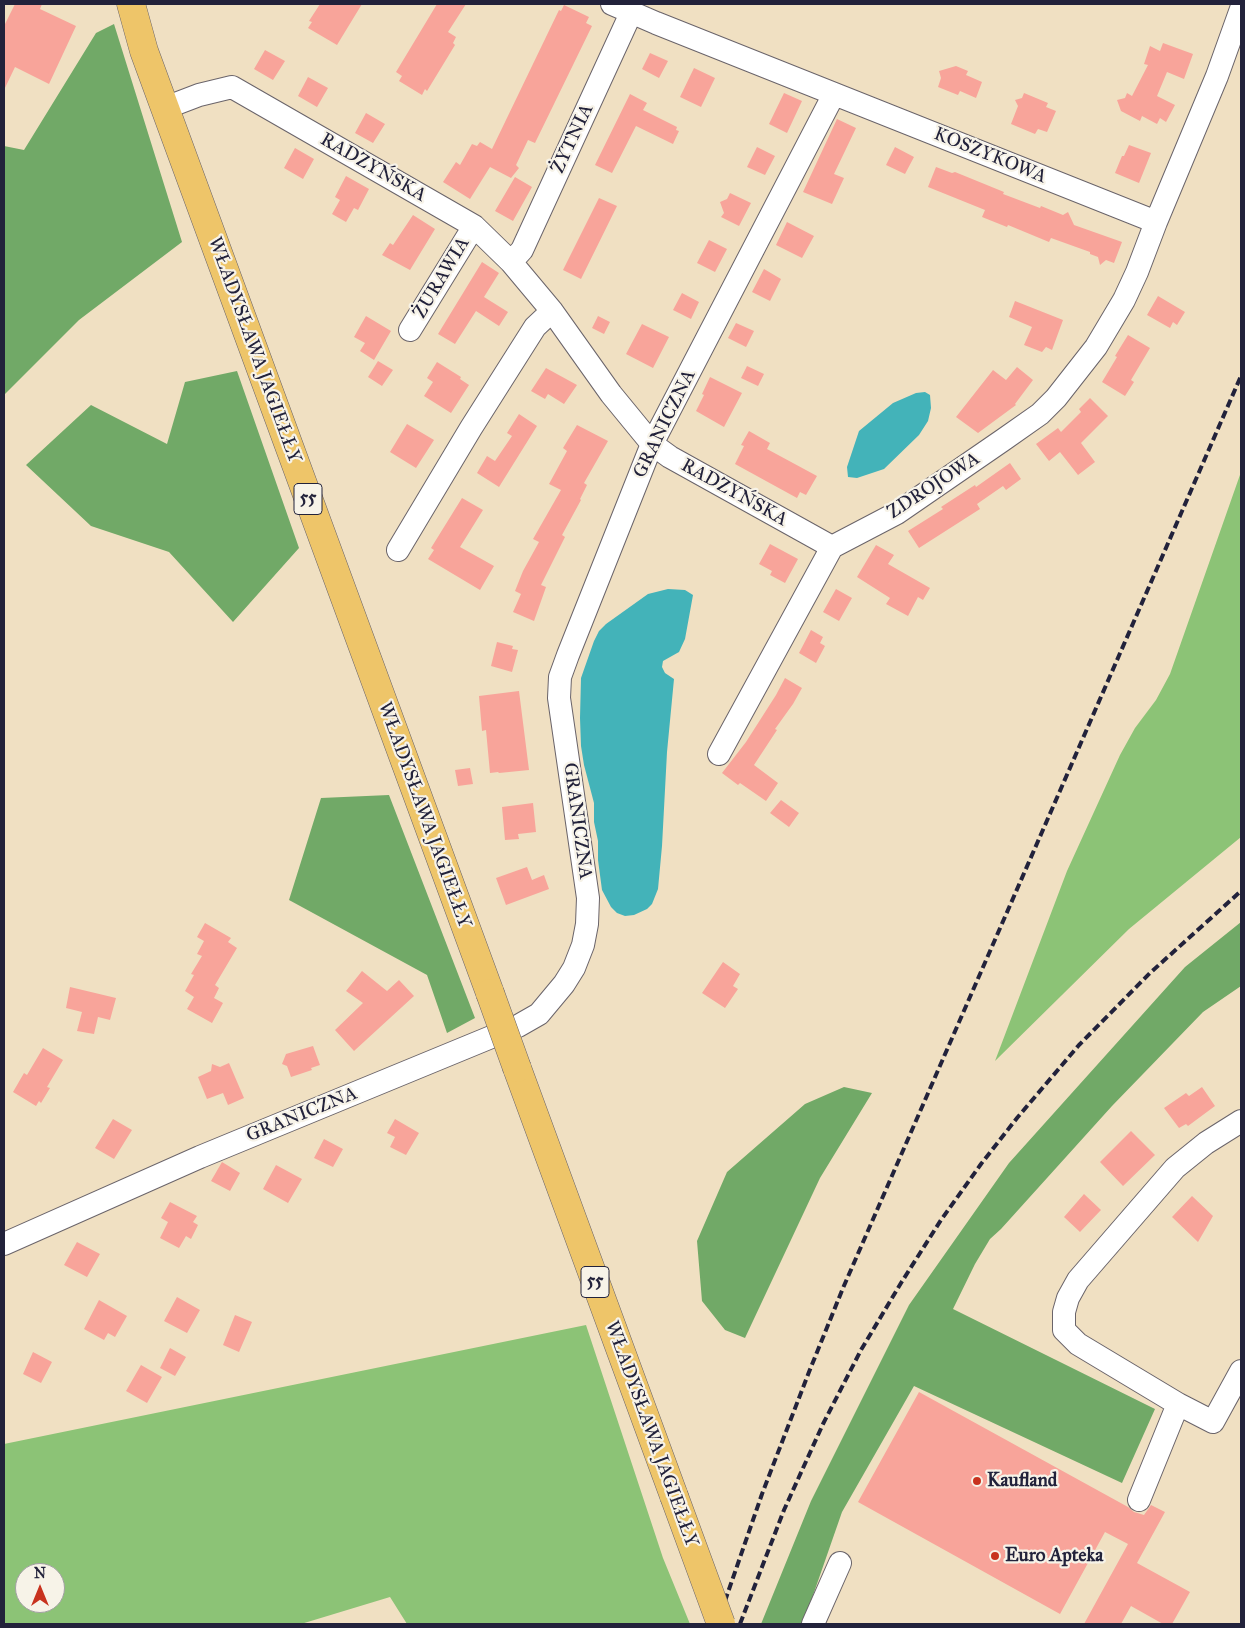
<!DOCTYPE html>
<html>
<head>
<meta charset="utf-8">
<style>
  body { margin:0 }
  #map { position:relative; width:1245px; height:1628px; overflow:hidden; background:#f0e0c2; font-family:"IM FELL Great Primer",serif }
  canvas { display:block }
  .frame { position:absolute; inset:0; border:5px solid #22223b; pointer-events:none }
  .north { position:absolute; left:15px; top:1563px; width:50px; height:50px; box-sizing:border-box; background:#f7f3e8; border:1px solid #a29fa3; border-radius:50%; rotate:0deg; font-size:14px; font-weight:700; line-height:20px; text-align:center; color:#22223b }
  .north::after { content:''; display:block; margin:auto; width:18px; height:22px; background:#c8321e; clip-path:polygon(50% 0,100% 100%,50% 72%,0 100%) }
</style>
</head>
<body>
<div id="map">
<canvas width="1245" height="1628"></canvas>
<div class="frame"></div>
<div class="north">N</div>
</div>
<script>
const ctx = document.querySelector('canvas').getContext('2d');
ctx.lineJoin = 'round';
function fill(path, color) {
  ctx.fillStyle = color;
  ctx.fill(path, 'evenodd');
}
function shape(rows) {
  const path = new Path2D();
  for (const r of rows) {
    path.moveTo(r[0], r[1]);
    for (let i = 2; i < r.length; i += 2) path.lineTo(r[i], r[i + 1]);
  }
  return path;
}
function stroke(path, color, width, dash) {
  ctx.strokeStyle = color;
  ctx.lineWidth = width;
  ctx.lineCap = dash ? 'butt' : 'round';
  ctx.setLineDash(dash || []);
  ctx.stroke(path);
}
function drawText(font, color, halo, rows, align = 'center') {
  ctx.font = font + ' "IM FELL Great Primer",serif';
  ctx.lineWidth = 4.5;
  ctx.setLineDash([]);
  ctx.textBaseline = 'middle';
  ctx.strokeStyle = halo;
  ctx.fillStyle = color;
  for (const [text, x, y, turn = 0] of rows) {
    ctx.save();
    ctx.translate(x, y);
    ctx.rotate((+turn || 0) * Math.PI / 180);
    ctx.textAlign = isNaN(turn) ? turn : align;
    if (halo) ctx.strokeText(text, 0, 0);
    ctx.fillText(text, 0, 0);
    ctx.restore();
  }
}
const green = shape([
  [1241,472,1241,837,1129,929,995,1061,1067,871,1120,755,1135,728,1156,700,1170,674],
  [586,1325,663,1558,690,1624,407,1624,390,1597,301,1624,4,1624,4,1444],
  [25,1573,55,1573,55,1603,25,1603]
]);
const forest = shape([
  [114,24,182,242,79,320,4,395,4,146,24,150,96,33],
  [237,371,299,548,233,622,169,552,91,526,26,465,91,405,167,444,185,382],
  [389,795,475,1018,447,1033,427,975,289,900,321,798],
  [1241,922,1241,986,1203,1012,1112,1106,1001,1229,990,1239,975,1264,953,1309,1155,1409,1122,1483,914,1386,842,1512,803,1624,761,1624,811,1501,909,1305,1009,1163,1185,967],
  [844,1087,872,1093,820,1178,745,1338,725,1330,702,1301,697,1241,727,1172,805,1104]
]);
const water = shape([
  [925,392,930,395,931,408,928,421,919,435,884,469,857,478,848,477,847,467,859,431,893,403,916,393],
  [668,589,685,590,693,595,685,639,679,652,663,661,662,667,665,673,674,679,667,752,662,846,658,889,652,904,647,909,634,915,625,916,617,913,611,907,602,890,598,860,598,841,594,822,594,803,584,765,581,746,580,718,581,678,594,641,599,631,606,624,648,594]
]);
const building = shape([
  [15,4,42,4,40,9,76,26,49,84,15,67,4,90,4,26],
  [320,4,362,4,337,45,308,28,312,22,309,21],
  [437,4,466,4,448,32,456,37,453,43,455,45,427,91,425,89,422,95,399,81,402,76,396,72],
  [564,5,589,17,586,23,592,26,535,143,528,140,516,165,519,168,511,178,490,167,470,199,443,182,456,162,460,165,472,144,477,146,480,142,492,149,559,10,561,11],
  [1163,43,1193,54,1184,79,1167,72,1157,96,1175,105,1166,122,1160,118,1157,124,1142,116,1140,121,1121,111,1117,100,1125,98,1127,93,1132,96,1148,65,1144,64,1150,46,1160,51],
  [265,50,285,61,273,80,254,69],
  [650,53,668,61,659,78,642,69],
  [956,66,968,71,966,75,982,82,976,98,960,91,958,95,938,87,941,78,939,71],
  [694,68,715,78,701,107,680,97],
  [308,77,328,88,317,107,298,96],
  [784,93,802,101,787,133,769,124],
  [1024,93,1048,103,1046,107,1056,111,1047,132,1038,129,1035,134,1011,124,1018,106,1015,100,1022,98],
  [630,94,647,103,643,110,677,127,676,130,679,131,673,144,636,126,612,173,595,165],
  [366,113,385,124,373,143,355,133],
  [837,119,856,128,834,174,844,178,832,204,803,192],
  [1129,145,1151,153,1139,183,1115,173,1122,156,1124,156],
  [757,147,775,156,765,175,747,167],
  [895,147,914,157,905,174,886,165],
  [295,148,314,159,303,179,284,168],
  [936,167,952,173,955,172,1004,192,1003,194,1040,208,1041,206,1063,215,1068,212,1074,225,1122,242,1114,263,1106,260,1100,265,1098,257,1090,254,1090,252,1051,238,1049,242,1008,225,1007,227,982,217,985,210,928,187],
  [346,176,369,189,358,210,354,208,346,222,332,214,340,200,335,197],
  [515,177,532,187,513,221,495,211],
  [730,193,751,203,739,226,721,217,724,213,720,202,727,199],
  [599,198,617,206,581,279,563,270],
  [413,215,435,229,410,270,382,255,390,243,393,245],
  [787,222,814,236,802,258,776,245],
  [709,240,727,249,715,272,697,263],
  [482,262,499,273,484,297,508,312,499,326,476,311,455,344,438,334],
  [764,269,781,279,770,301,752,292],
  [682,293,699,302,691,319,673,310],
  [1158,296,1185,312,1177,325,1173,322,1170,328,1147,315],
  [1015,301,1063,320,1052,350,1046,347,1042,352,1024,345,1032,327,1009,317],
  [366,316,391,331,374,360,360,351,365,343,354,337],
  [598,316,610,322,604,334,592,328],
  [736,323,754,331,746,347,728,338],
  [642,324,669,337,653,368,626,354],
  [1128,335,1150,348,1131,380,1134,382,1125,396,1102,382,1117,357,1115,356],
  [378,361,393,370,382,386,368,377],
  [437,362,461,377,460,379,469,385,451,413,424,396,433,382,427,378],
  [747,366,764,374,758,386,741,378],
  [1017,367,1033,380,1015,404,1016,405,978,433,956,417,993,370,1006,380],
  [546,368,577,385,564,404,548,394,545,399,531,391],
  [710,377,742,393,724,427,696,411,704,395,702,394],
  [1090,398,1108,416,1081,443,1095,462,1078,475,1060,452,1049,461,1036,444,1058,428,1061,432,1081,412,1079,409],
  [519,414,537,426,499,487,477,473,487,456,495,461,512,436,507,433],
  [407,424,434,440,416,468,390,452],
  [577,425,608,441,584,483,587,485,580,499,581,500,562,535,565,537,541,585,546,587,534,621,513,612,521,594,515,591,523,571,539,542,533,539,561,490,549,484,567,451,563,448],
  [749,431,770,443,767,449,817,476,806,495,800,492,797,498,735,464,744,446,741,445],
  [1010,463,1021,479,1006,490,1003,486,977,504,980,509,919,548,908,531,943,509,941,507,975,485,976,487],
  [462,498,483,510,460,547,494,566,480,590,428,559,434,550,431,548],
  [770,544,798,559,785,583,770,575,772,571,759,564],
  [876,545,894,555,888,564,930,588,923,600,918,597,908,616,886,604,890,598,857,577],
  [836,589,852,598,839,621,823,612],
  [811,630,823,637,820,643,825,646,816,663,799,653],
  [497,642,513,646,512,649,518,650,512,672,491,666],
  [785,678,802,688,793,704,775,729,777,730,754,765,778,783,766,801,740,783,738,785,722,773,746,742,776,695],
  [519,691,529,770,499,773,498,772,490,773,486,730,482,731,479,696],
  [470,768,473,784,458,786,455,770],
  [781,800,799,813,789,827,770,813],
  [533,803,536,832,518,834,519,839,505,840,502,807],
  [527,867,532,880,544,875,549,889,506,905,496,878],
  [205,923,231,938,228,942,237,948,215,985,219,988,214,998,223,1003,212,1023,187,1009,194,997,185,991,194,975,191,974,202,956,197,954,204,941,197,937],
  [723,962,740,974,733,986,738,989,725,1008,702,993],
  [362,971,387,991,399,980,414,996,354,1051,335,1030,363,1003,346,991],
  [70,987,116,998,110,1020,98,1017,94,1034,77,1031,82,1012,66,1008],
  [313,1046,320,1065,311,1068,312,1070,291,1077,287,1066,282,1064,286,1054],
  [43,1048,63,1060,47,1087,50,1088,41,1103,39,1101,36,1106,13,1092,24,1073,27,1075],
  [229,1063,244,1098,228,1105,223,1093,207,1099,198,1077,211,1071,212,1064,220,1067],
  [1202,1087,1215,1106,1188,1126,1186,1124,1179,1128,1164,1108,1186,1093,1189,1096],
  [113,1119,132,1130,114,1159,95,1148],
  [395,1119,419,1133,406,1155,390,1147,395,1137,387,1133],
  [1131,1131,1155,1155,1123,1186,1100,1162],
  [324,1139,343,1149,333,1167,314,1158],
  [222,1162,240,1173,230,1191,211,1181],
  [276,1165,302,1179,288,1203,263,1189],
  [1084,1194,1101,1210,1080,1232,1064,1217],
  [1192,1196,1213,1216,1198,1242,1172,1217],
  [170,1202,197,1216,193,1222,198,1225,191,1239,186,1236,179,1248,160,1238,168,1222,161,1218],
  [77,1242,100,1254,87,1277,64,1265],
  [177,1297,200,1310,187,1333,164,1321],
  [99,1300,127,1316,115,1337,108,1333,104,1340,84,1329],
  [235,1315,252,1322,239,1352,223,1345],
  [170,1348,186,1357,175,1376,160,1368],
  [33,1352,52,1362,41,1383,23,1374],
  [141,1365,162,1377,147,1403,126,1391],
  [919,1392,1128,1507,1134,1512,1144,1515,1151,1505,1165,1512,1137,1563,1190,1592,1172,1624,1163,1624,1131,1606,1121,1624,1084,1624,1128,1544,1105,1532,1060,1614,858,1502]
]);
const minor = shape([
  [612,4,656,23,1156,222,1217,76,1241,9],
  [165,108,199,95,232,87,474,226,511,262,552,311,611,394,652,444,670,457,832,547],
  [511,262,522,250,631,13],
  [410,330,474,226],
  [398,550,471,428,535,327,552,311],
  [719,754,832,547,897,513,1003,440,1040,414,1056,398,1096,347,1124,300,1137,272,1156,222],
  [4,1244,200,1157,518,1026,539,1014,564,984,574,968,583,945,587,924,588,898,559,698,560,677,568,655,652,444,834,94],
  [1178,1404,1078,1344,1064,1330,1064,1312,1068,1298,1078,1280,1175,1168,1206,1143,1241,1121],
  [1139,1500,1178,1404,1213,1422,1241,1371],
  [813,1624,840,1563]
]);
const major = shape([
  [131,4,144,51,490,993],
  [517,1068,674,1496]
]);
const rail = shape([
  [717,1624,762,1494,809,1372,843,1288,1241,376],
  [740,1624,784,1510,823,1424,861,1350,901,1283,941,1220,981,1164,1017,1118,1079,1045,1150,973,1241,891]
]);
const majorBridge = shape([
  [490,993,517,1068],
  [674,1496,721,1624]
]);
const markers = [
  [977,1481,5,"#c8321e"],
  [995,1556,5,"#c8321e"]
];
const shields = [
  [308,499,28],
  [595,1282,28]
];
const shieldNames = [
  ["55",308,499],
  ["55",595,1282]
];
const streetNames = [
  ["ŻYTNIA",573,139,-65],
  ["KOSZYKOWA",990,156,22],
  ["RADZYŃSKA",373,168,30],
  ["ŻURAWIA",442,278,-59],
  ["WŁADYSŁAWA JAGIEŁŁY",254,350,70],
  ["GRANICZNA",665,424,-64],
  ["ZDROJOWA",934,486,-33],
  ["RADZYŃSKA",734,493,29],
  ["WŁADYSŁAWA JAGIEŁŁY",424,815,70],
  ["GRANICZNA",577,821,82],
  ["GRANICZNA",302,1115,-22],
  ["WŁADYSŁAWA JAGIEŁŁY",651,1434,70]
];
const poiNames = [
  ["Kaufland",987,1481],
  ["Euro Apteka",1005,1556]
];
fill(green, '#8cc376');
fill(forest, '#71a967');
fill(water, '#43b3b9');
fill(building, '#f8a49a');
stroke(minor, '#6a646a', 24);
stroke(major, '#6a646a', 29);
stroke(minor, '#fff', 22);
stroke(major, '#eec569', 28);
stroke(rail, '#22223b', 4, [8, 4]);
stroke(majorBridge, '#6a646a', 29, []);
stroke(majorBridge, '#eec569', 28);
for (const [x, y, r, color] of markers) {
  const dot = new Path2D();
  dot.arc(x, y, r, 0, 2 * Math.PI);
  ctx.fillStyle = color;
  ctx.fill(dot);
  stroke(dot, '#f7f3e8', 2);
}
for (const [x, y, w] of shields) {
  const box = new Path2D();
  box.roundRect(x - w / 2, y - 15.5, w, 31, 4);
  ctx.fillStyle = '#f7f3e8';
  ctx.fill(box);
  stroke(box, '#22223b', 1);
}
drawText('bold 18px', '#22223b', null, shieldNames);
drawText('19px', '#22223b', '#f7f3e8', streetNames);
drawText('bold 19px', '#22223b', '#f7f3e8', poiNames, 'left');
</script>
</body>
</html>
